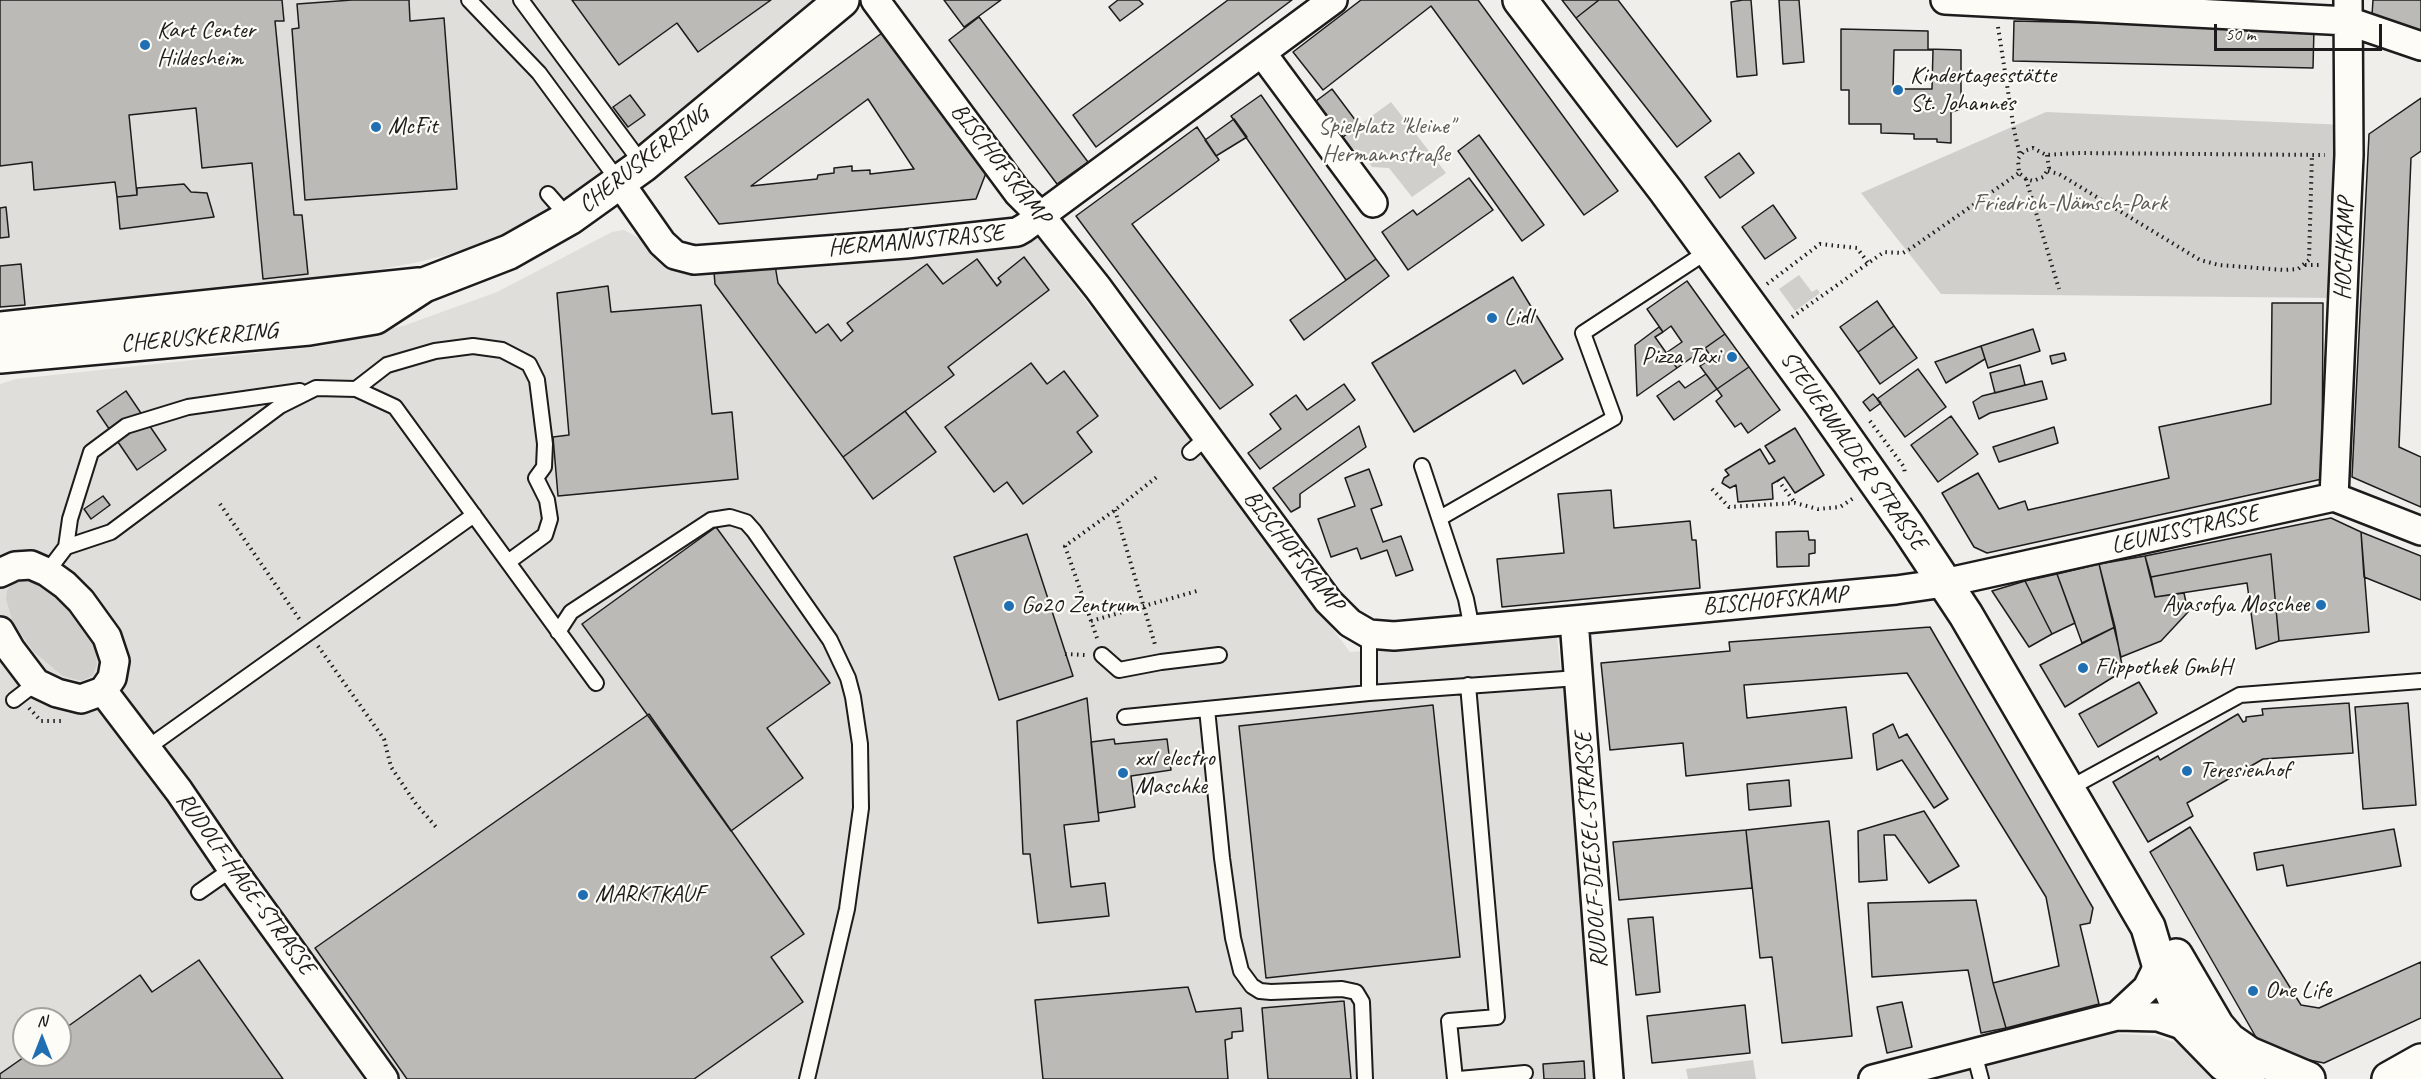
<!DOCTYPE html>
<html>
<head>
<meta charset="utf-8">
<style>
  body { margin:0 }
  #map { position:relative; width:2421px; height:1079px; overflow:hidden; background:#f0eeea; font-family:Caveat,sans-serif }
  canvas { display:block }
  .north { position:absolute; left:12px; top:1007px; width:60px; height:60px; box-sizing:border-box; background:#fdfcf7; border:2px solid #a3a29f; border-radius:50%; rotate:0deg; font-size:16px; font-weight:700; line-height:24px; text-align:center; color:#1c1c1c }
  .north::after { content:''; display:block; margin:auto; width:21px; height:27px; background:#1f6fb2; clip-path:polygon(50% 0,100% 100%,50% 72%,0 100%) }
  .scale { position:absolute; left:2214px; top:24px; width:168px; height:27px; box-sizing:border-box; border:3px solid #1c1c1c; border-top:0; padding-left:8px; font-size:18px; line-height:21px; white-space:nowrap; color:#1c1c1c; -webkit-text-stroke:4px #fdfcf7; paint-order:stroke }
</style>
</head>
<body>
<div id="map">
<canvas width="2421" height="1079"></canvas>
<div class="north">N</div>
<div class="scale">50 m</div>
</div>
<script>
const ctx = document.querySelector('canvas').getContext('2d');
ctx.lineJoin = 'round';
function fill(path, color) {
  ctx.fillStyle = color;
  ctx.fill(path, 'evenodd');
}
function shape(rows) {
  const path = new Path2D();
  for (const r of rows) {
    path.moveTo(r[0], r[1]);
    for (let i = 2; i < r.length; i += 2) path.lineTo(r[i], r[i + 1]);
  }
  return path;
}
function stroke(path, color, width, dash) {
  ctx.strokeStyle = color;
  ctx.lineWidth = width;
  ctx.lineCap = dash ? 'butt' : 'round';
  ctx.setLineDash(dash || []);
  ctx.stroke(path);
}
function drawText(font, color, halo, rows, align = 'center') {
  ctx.font = font + ' Caveat,sans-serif';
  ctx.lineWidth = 4.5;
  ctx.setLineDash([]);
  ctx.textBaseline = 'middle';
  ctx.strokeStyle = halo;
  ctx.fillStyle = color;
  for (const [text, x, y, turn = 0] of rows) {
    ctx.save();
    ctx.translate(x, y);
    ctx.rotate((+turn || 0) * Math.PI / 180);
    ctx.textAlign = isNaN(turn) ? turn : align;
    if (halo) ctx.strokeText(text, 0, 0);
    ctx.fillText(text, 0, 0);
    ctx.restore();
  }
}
const built = shape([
  [0,0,838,0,645,159,512,238,419,262,318,281,0,308],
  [624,230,675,257,1034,232,1350,652,1557,637,1607,1079,0,1079,0,384,16,379,323,346,406,325,497,292,612,232],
  [24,1019,60,1019,60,1055,24,1055],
  [2107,1033,2156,1036,2201,1052,2232,1079,1902,1079]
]);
const green = shape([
  [1391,102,1446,173,1412,197,1389,168,1372,167,1359,150,1353,149,1343,137],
  [2046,112,2346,125,2338,298,1941,294,1861,193],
  [1799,275,1812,292,1817,289,1820,293,1795,311,1779,289],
  [22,580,38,583,61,599,81,620,95,645,97,664,93,675,82,681,63,676,34,652,13,623,6,599,7,591,12,584],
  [1753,1060,1756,1079,1688,1079,1686,1069]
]);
const building = shape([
  [0,0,282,0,284,21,275,21,294,215,302,215,308,274,263,279,252,163,202,168,196,108,129,115,137,195,117,197,115,182,34,190,32,162,0,166,0,0],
  [352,0,409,0,410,21,444,18,457,189,305,200,292,29,299,28,297,4,352,0],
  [572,0,771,0,698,52,677,23,619,65,572,0],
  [944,0,1001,0,964,27,944,0],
  [1118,0,1139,0,1143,4,1120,21,1109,7,1118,0],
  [1228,0,1292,0,1096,147,1073,115,1228,0],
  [1361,0,1478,0,1618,191,1584,215,1431,6,1323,90,1293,52,1361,0],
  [1562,0,1599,0,1576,18,1562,0],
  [1599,0,1618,0,1711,121,1677,147,1576,18,1599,0],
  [1743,0,1751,0,1757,75,1737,77,1731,2,1743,0],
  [1779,0,1799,0,1804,62,1783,64,1779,0],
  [2373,0,2421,0,2421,31,2372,15,2373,0],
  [979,17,1088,162,1057,184,949,40,979,17],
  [2014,21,2314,28,2313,68,2013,61,2014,21],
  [1841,29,1928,31,1928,49,1961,50,1961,109,1951,112,1951,143,1937,142,1937,139,1914,139,1914,134,1881,133,1881,124,1849,124,1849,90,1841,90,1841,29],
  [1894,50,1933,50,1932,89,1893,89,1894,50],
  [882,33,986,173,976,199,719,224,685,177,882,33],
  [868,99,914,169,870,174,870,170,852,171,852,166,834,168,834,173,818,175,817,179,751,186,868,99],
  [1332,89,1359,125,1343,137,1316,101,1332,89],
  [630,95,645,115,628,127,613,107,630,95],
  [1261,95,1376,259,1346,280,1231,116,1261,95],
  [2421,98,2421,151,2411,158,2399,447,2421,457,2421,507,2352,477,2369,134,2421,98],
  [1234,119,1247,137,1216,156,1205,140,1234,119],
  [1197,127,1219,160,1132,224,1253,385,1220,409,1076,216,1197,127],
  [1479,135,1544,225,1522,241,1458,151,1479,135],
  [1739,153,1754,173,1720,198,1705,177,1739,153],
  [1469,178,1493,210,1408,270,1382,232,1413,210,1417,215,1469,178],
  [184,184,191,192,207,193,214,217,120,229,117,197,137,195,137,188,184,184],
  [1773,205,1796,238,1765,259,1742,227,1773,205],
  [6,207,9,237,0,238,0,208,6,207],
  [1024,257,1049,290,948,367,954,375,843,457,715,284,714,272,775,265,778,283,816,333,828,324,841,341,853,331,847,323,927,264,943,284,977,259,997,286,1001,282,998,278,1024,257],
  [1376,259,1389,276,1304,340,1290,320,1376,259],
  [21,264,25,305,0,307,0,266,21,264],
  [1513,277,1563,359,1523,384,1515,370,1414,432,1372,363,1513,277],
  [1687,281,1725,334,1677,368,1666,353,1682,342,1671,326,1663,332,1647,309,1687,281],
  [608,286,611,312,701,305,712,414,732,412,738,479,558,496,553,437,569,435,557,293,608,286],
  [1877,301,1894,326,1858,352,1840,327,1877,301],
  [2272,303,2323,303,2322,479,1987,553,1974,547,1942,493,1978,473,1999,509,2025,501,2028,510,2169,478,2159,427,2271,404,2272,303],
  [1894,326,1917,358,1880,384,1858,352,1894,326],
  [1659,327,1663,332,1655,337,1677,368,1637,396,1635,345,1659,327],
  [2033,329,2040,351,1988,368,1981,346,2033,329],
  [1725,334,1749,367,1717,389,1700,366,1712,358,1705,348,1725,334],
  [1981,346,1985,359,1946,383,1935,362,1981,346],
  [2064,353,2066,360,2052,364,2050,356,2064,353],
  [1031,363,1047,384,1064,371,1098,416,1077,432,1092,452,1023,504,1007,482,994,492,945,427,1031,363],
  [2020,365,2025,385,1995,393,1990,373,2020,365],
  [1749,367,1780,410,1748,433,1741,423,1735,427,1716,401,1722,396,1717,389,1749,367],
  [1918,369,1946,407,1905,437,1877,399,1918,369],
  [1706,374,1717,389,1674,420,1657,396,1679,381,1685,388,1706,374],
  [2042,381,2047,399,1990,413,1979,419,1973,402,1982,396,2042,381],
  [1344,384,1355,400,1260,469,1248,453,1281,429,1270,414,1296,395,1307,410,1344,384],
  [126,391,166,450,137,470,97,411,126,391],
  [1873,394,1881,403,1870,411,1863,402,1873,394],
  [905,411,936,452,873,499,843,457,905,411],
  [1951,416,1978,454,1938,482,1911,445,1951,416],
  [1359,426,1366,447,1300,494,1300,507,1291,512,1273,488,1359,426],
  [2054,427,2058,443,1999,462,1993,447,2054,427],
  [1795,428,1824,475,1795,493,1784,477,1772,484,1773,499,1738,502,1736,485,1730,488,1722,483,1724,478,1729,475,1725,470,1760,449,1769,464,1775,461,1765,446,1795,428],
  [1369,469,1382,505,1371,509,1383,542,1401,536,1413,570,1396,576,1387,550,1361,559,1357,548,1331,557,1318,519,1355,506,1345,478,1369,469],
  [1611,490,1614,528,1690,521,1692,540,1696,540,1700,588,1502,607,1497,559,1564,553,1558,494,1611,490],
  [103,496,110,505,91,519,84,509,103,496],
  [2331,518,2361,532,2369,632,2279,641,2271,554,2151,577,2145,556,2331,518],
  [716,527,830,683,767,728,803,778,731,831,582,624,716,527],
  [1808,531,1809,540,1815,540,1815,553,1809,554,1809,566,1777,567,1776,532,1808,531],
  [2361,532,2421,556,2421,600,2364,577,2361,532],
  [1027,534,1073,676,999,700,954,557,1027,534],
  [2271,554,2279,641,2256,649,2247,583,2155,597,2151,577,2271,554],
  [2145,556,2155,597,2184,593,2188,612,2161,641,2121,657,2099,564,2145,556],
  [2099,564,2115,627,2082,643,2057,574,2099,564],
  [2057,574,2075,623,2052,634,2025,581,2057,574],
  [2025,581,2052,634,2029,647,1992,591,2025,581],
  [1930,627,2093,908,2090,923,2080,925,2099,1004,2006,1028,1993,983,2059,966,2046,897,1907,673,1744,685,1747,718,1846,707,1852,758,1686,776,1683,743,1610,750,1601,663,1730,651,1729,642,1930,627],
  [2115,627,2123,671,2065,707,2040,665,2115,627],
  [2139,682,2157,713,2098,747,2079,714,2139,682],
  [1087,698,1099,821,1064,825,1071,887,1105,883,1109,916,1038,923,1030,854,1023,854,1017,721,1087,698],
  [2349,703,2353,753,2263,759,2187,803,2193,816,2148,842,2113,782,2158,756,2160,760,2238,714,2243,722,2246,721,2246,717,2263,715,2262,709,2349,703],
  [2408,703,2416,805,2363,809,2355,707,2408,703],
  [1433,705,1460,957,1266,978,1239,726,1433,705],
  [649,714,804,934,771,957,803,1002,694,1079,407,1079,315,948,649,714],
  [1893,724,1899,738,1907,734,1948,799,1934,808,1902,760,1877,770,1873,734,1893,724],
  [1114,739,1115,744,1167,739,1171,770,1131,776,1135,807,1098,813,1091,742,1114,739],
  [1789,780,1791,806,1749,810,1747,784,1789,780],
  [1924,811,1959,866,1929,883,1895,835,1884,835,1887,880,1859,882,1858,831,1924,811],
  [1829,821,1852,1036,1782,1043,1772,957,1760,958,1746,830,1829,821],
  [2190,827,2301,1005,2319,1008,2421,962,2421,1018,2324,1063,2289,1056,2257,1039,2150,852,2190,827],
  [2394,829,2401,866,2287,886,2283,865,2257,870,2254,853,2394,829],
  [1746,830,1752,888,1619,900,1613,842,1746,830],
  [1976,900,1993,983,2006,1028,1981,1033,1968,970,1872,977,1868,903,1976,900],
  [1653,917,1660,992,1636,995,1628,919,1653,917],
  [199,960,283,1079,0,1079,0,1074,27,1055,60,1055,60,1032,140,975,152,992,199,960],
  [1188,987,1196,1012,1241,1008,1243,1031,1232,1032,1232,1038,1225,1040,1228,1079,1043,1079,1035,1000,1188,987],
  [1344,1001,1351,1079,1268,1079,1262,1008,1344,1001],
  [1902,1002,1912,1047,1887,1053,1877,1007,1902,1002],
  [1745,1005,1750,1053,1652,1063,1647,1016,1745,1005],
  [1584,1061,1585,1079,1544,1079,1543,1064,1584,1061]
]);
const path = shape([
  [1998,27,2014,130,2020,155],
  [2047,155,2049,168,2043,177,2033,181,2026,179,2019,173,2018,159,2024,151,2033,148,2046,155,2076,153,2325,155],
  [2048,171,2059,174,2200,260,2219,265,2284,270,2298,269,2309,260,2312,155],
  [2026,179,2059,289],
  [2305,265,2322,265],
  [1767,284,1820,244,1857,248,1869,264],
  [1792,317,1884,252,1903,253,1910,249,2019,173],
  [1870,421,1904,467,1905,474],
  [1778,480,1795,503],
  [1712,489,1729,507,1795,503,1818,509,1840,507,1855,497],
  [220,504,300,620],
  [1115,510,1156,648],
  [1091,621,1197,591],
  [1097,638,1065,546,1115,510,1158,476],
  [318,646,384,739,391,767,416,804,436,827],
  [1065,654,1085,655],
  [29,708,41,721,61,721]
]);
const lane = shape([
  [469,0,539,73,620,183],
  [521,0,643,165],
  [548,194,569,218],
  [356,389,387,365,435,351,473,346,502,350,529,364,537,380,545,444,544,467,536,478,547,500,550,519,545,535,508,562],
  [1190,452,1206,438],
  [1422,466,1466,599,1472,629],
  [1440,518,1614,418,1583,333,1708,251],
  [66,547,70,519,91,452,126,426,188,407,300,391],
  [47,572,66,547,111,532,280,406,316,388,356,389,395,407,596,683],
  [558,632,571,612,711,520,730,517,746,522,754,531,830,640,848,678,853,697,860,744,861,808,847,909,807,1079],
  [1369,634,1369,693,1578,678],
  [1102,655,1119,670,1161,662,1219,655],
  [14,700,36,683],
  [1207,709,1222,858,1233,938,1241,971,1252,986,1260,991,1271,992,1342,989,1356,992,1362,1002,1365,1079],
  [1125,717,1369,693],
  [147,748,474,515],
  [2068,789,2240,695,2421,681],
  [199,892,232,869],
  [1974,1053,1981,1079],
  [1455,1079,1449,1021,1497,1017,1468,685],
  [1459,1079,1525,1073]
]);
const street = shape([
  [875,0,1018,193,1040,215,1098,288,1328,601,1350,623,1369,634,1394,636,1574,620,1896,590,1944,583,2334,497,2421,531],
  [1945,0,2348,21,2421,46],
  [1262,53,1373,203],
  [620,183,662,243,675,255,694,260,906,244,1017,232,1024,228,1333,0],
  [2334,497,2349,155,2348,0],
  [0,573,15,566,31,565,47,572,65,585,81,601,107,637,115,661,112,678,103,691,81,699,57,693,36,683,11,650,0,631],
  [1574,620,1609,1079],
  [103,691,179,791,232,869,384,1079],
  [2159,964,2147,988,2117,1016,2158,1017,2188,1027],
  [1873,1079,2117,1016]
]);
const secondary = shape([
  [1520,0,1666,191,1820,402,1907,526,1966,615,2148,927,2159,964,2188,1027,2224,1064,2248,1079],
  [0,329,419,285],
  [0,356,309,328,375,317,424,285,509,252,569,218,643,165,842,0],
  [2176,956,2217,1026,2229,1040,2249,1054,2308,1079],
  [2389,1079,2421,1061]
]);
const markers = [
  [145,45,6,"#1f6fb2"],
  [1898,90,6,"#1f6fb2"],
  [376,127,6,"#1f6fb2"],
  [1492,318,6,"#1f6fb2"],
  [1732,357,6,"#1f6fb2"],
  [2321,605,6,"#1f6fb2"],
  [1009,606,6,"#1f6fb2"],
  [2083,668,6,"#1f6fb2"],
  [2187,771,6,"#1f6fb2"],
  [1123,773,6,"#1f6fb2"],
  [583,895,6,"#1f6fb2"],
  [2253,991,6,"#1f6fb2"]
];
const poiNames = [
  ["Kart Center",157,31],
  ["Hildesheim",157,59],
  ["Kindertagesstätte",1910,76],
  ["St. Johannes",1910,104],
  ["McFit",388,127],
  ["Lidl",1504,318],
  ["Pizza Taxi",1720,357,"right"],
  ["Ayasofya Moschee",2309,605,"right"],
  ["Go20 Zentrum",1021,606],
  ["Flippothek GmbH",2095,668],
  ["xxl electro",1135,759],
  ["Maschke",1135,787],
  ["Teresienhof",2199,771],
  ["MARKTKAUF",595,895],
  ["One Life",2265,991]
];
const parkNames = [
  ["Spielplatz \"kleine\"",1386,127],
  ["Hermannstraße",1386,155],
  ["Friedrich-Nämsch-Park",2070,204]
];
const streetNames = [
  ["CHERUSKERRING",644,160,-38],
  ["BISCHOFSKAMP",1000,164,52],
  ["HERMANNSTRASSE",916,241,-5],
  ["HOCHKAMP",2345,249,-88],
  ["CHERUSKERRING",199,338,-5],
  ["STEUERWALDER STRASSE",1853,451,55],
  ["LEUNISSTRASSE",2185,530,-13],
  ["BISCHOFSKAMP",1293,551,52],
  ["BISCHOFSKAMP",1775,601,-5],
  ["RUDOLF-DIESEL-STRASSE",1592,850,-94],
  ["RUDOLF-HAGE-STRASSE",245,884,54]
];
fill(built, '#e0deda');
fill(green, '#d0cfcc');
fill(building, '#bbbab6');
stroke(building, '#1c1c1c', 1.5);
stroke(lane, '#1c1c1c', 18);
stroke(street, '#1c1c1c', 32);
stroke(secondary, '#1c1c1c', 38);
stroke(path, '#1c1c1c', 4, [1.5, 4.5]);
stroke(lane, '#fdfcf7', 14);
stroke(street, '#fdfcf7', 27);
stroke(secondary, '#fdfcf7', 33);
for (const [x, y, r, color] of markers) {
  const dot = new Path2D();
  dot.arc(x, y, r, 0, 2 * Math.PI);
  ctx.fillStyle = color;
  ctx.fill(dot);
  stroke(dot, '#fdfcf7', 2);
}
drawText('24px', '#1c1c1c', '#fdfcf7', poiNames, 'left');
drawText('24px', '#5b5b5a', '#fdfcf7', parkNames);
drawText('24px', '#1c1c1c', '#fdfcf7', streetNames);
</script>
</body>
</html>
